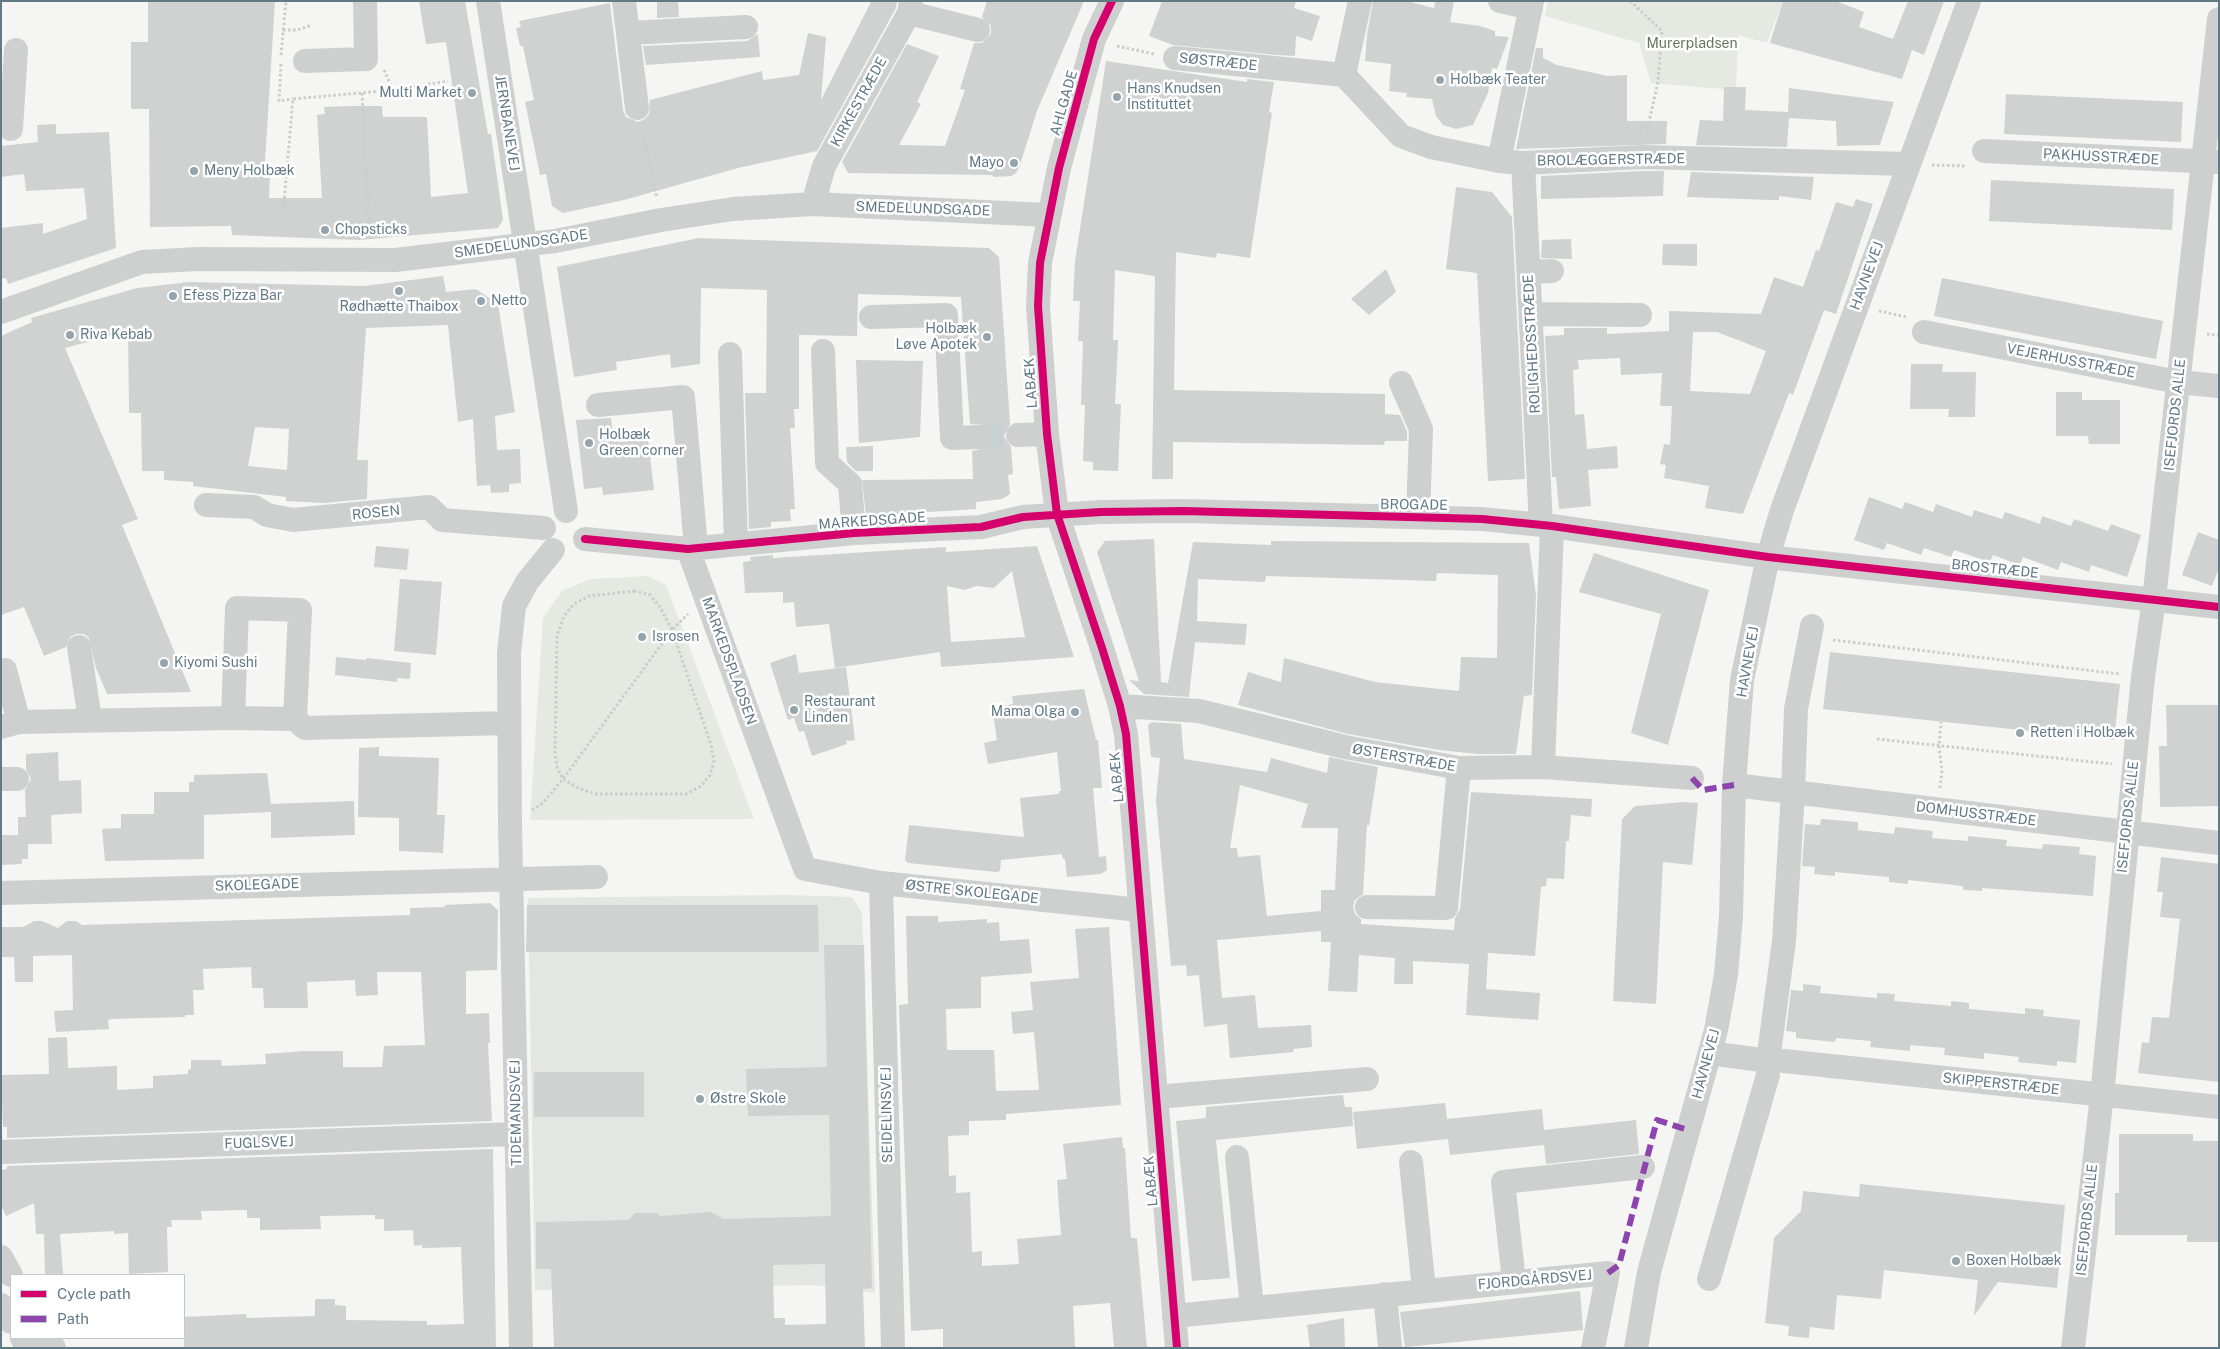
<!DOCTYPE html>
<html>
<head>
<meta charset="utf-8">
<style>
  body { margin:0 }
  #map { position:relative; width:2220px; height:1349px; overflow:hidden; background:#f5f5f3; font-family:"Public Sans",sans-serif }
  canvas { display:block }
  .frame { position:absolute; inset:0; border:2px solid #627986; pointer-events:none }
  .legend { position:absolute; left:10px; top:1274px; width:175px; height:65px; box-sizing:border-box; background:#fff; border:1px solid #c0c9cf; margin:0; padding:6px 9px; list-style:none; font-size:15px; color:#627986 }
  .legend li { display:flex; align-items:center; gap:10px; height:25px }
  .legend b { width:25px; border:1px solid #c0c9cf }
</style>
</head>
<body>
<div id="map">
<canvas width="2220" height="1349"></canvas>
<div class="frame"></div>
<ul class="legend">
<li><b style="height:6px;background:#d6006c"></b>Cycle path</li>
<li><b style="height:6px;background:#8e44ad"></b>Path</li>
</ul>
</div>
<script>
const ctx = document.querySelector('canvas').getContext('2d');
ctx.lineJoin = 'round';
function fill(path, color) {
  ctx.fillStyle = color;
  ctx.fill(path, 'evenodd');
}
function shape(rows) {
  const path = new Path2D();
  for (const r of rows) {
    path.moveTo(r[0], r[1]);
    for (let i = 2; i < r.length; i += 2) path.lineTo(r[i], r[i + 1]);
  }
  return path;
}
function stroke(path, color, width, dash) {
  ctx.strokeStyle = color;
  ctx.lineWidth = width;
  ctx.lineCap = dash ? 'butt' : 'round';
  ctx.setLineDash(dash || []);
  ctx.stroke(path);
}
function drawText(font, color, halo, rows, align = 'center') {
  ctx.font = font + ' "Public Sans",sans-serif';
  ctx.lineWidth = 5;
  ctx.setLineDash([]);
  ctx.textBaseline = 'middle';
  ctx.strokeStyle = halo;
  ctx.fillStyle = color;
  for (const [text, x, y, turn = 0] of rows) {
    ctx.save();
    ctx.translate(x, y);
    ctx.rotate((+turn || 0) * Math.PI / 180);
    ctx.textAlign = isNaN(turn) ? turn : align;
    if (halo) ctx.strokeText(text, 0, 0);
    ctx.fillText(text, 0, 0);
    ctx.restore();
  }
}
const built = shape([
  [787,895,852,897,862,913,875,1293,814,1285,535,1290,528,898]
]);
const green = shape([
  [1548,1,1783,1,1767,43,1738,35,1736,90,1651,83,1639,43,1545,16],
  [647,576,666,585,754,819,530,820,543,618,562,591,590,579]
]);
const building = shape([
  [148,1,275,1,264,178,270,178,269,198,322,198,317,115,325,114,324,107,353,106,382,106,383,117,427,117,431,197,468,193,446,42,426,44,419,1,465,1,488,134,491,134,503,220,498,228,359,240,232,235,231,226,150,227,149,109,131,109,131,42,148,42],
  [657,1,678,1,679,17,657,18],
  [878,1,897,1,896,8,817,151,738,168,624,200,563,213,552,206,546,174,540,175,525,102,534,100,523,46,520,46,516,28,521,27,519,21,610,3,623,110,626,117,638,122,645,119,649,114,650,100,762,71,763,80,799,75,808,33,826,37,821,100,871,2],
  [987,1,1084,1,1037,111,1019,168,1016,173,1011,176,994,177,992,175,848,173,842,162,907,44,939,56,917,102,921,104,899,145,945,146,965,90,960,89,974,43,982,43,991,34,991,26,982,17],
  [1162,1,1296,1,1294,8,1320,16,1312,41,1296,36,1295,56,1278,55,1173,45,1149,36],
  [1373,1,1406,1,1434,8,1435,1,1454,1,1450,22,1480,26,1495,31,1495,36,1509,37,1497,69,1492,68,1488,93,1473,125,1456,129,1443,125,1436,116,1432,99,1406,97,1407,93,1389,91,1391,64,1365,61,1367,35],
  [1783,1,1836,1,1864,12,1859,27,1893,39,1908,1,1944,1,1924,55,1912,50,1902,79,1770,43],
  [758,34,760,57,646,65,643,46,747,41],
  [1536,48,1543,48,1543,58,1557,65,1608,76,1627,75,1627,121,1667,121,1666,144,1516,149],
  [1106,61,1247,82,1247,79,1274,82,1269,112,1272,113,1250,258,1217,253,1216,258,1176,252,1174,390,1385,394,1385,414,1400,415,1407,432,1407,441,1385,441,1384,445,1173,442,1173,479,1152,479,1155,276,1115,270,1113,340,1118,340,1115,404,1121,404,1118,471,1093,470,1093,462,1083,461,1085,405,1081,405,1083,341,1078,341,1080,301,1073,301,1075,261],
  [1724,87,1746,87,1745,110,1788,112,1789,88,1894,102,1880,145,1837,146,1836,121,1789,118,1787,147,1696,145,1700,120,1723,121],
  [2006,94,2183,102,2181,142,2004,134],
  [56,124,56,134,109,132,116,248,8,284,6,278,1,279,1,228,43,223,43,234,87,219,84,188,26,191,24,174,1,177,1,146,38,142,37,125],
  [1642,171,1664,171,1663,196,1541,199,1541,176],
  [1691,172,1814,177,1811,200,1779,196,1779,200,1770,200,1687,197],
  [1991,180,2174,189,2172,230,1989,221],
  [1456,187,1492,192,1512,217,1525,479,1488,481,1477,273,1446,269],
  [1856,199,1873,204,1836,314,1824,310,1793,395,1789,393,1743,514,1705,508,1709,486,1664,478,1666,465,1660,464,1664,444,1670,445,1672,406,1660,406,1662,373,1621,375,1620,358,1578,360,1579,369,1573,370,1575,415,1584,414,1587,449,1617,446,1618,468,1588,470,1591,506,1559,509,1556,477,1552,477,1545,336,1564,335,1564,328,1607,328,1607,334,1669,331,1669,311,1761,314,1774,277,1803,287,1816,250,1819,251,1836,202,1853,207],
  [1693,332,1717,332,1766,351,1750,394,1690,391],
  [699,238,989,248,999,257,1010,424,1004,436,1011,447,1013,474,1008,475,1010,494,1002,499,976,502,976,509,866,516,862,480,973,479,972,451,987,448,991,443,993,436,986,425,970,424,961,297,858,294,857,336,799,335,799,409,794,409,795,428,790,428,795,509,790,509,791,521,771,522,771,527,749,529,745,393,766,393,767,290,701,288,700,364,671,368,670,354,616,362,617,370,574,377,557,267],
  [1571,239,1572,259,1541,258,1542,240],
  [1663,244,1697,244,1697,266,1662,265],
  [1386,269,1396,292,1369,315,1351,299],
  [443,276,446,292,476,289,498,304,515,412,495,416,497,450,520,449,521,483,509,484,509,492,491,493,490,485,477,486,473,419,458,422,448,325,366,328,357,460,368,460,367,499,324,503,286,501,286,497,193,486,193,482,164,480,164,471,142,471,141,413,129,413,128,331,65,348,138,519,122,525,191,692,107,694,96,668,89,638,84,634,76,634,70,637,66,647,44,656,24,607,1,615,1,336,32,322,31,318,137,288,189,282,364,286],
  [255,427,289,429,287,470,248,466],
  [1942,278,2163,321,2156,359,1934,316],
  [856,360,923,361,920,437,859,443],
  [1911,364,1943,364,1942,372,1976,372,1975,417,1948,417,1949,409,1910,409],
  [2056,392,2082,392,2082,400,2120,400,2120,444,2089,444,2088,436,2056,436],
  [611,418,614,442,648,439,654,490,603,495,602,487,584,489,576,420],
  [873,446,873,471,856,471,847,462,846,447],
  [1869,497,1902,509,1905,502,1933,512,1936,504,1972,517,1974,510,2002,519,2005,512,2040,524,2042,516,2071,526,2074,519,2108,531,2111,524,2141,535,2127,577,2091,565,2089,572,2061,562,2058,570,2023,557,2020,565,1993,555,1990,562,1954,550,1951,557,1924,548,1921,555,1887,543,1884,550,1854,540],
  [2198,532,2219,540,2219,568,2212,586,2182,575],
  [1154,539,1161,682,1168,683,1193,542,1271,545,1271,541,1529,543,1536,596,1532,695,1524,696,1516,754,1478,754,1439,750,1348,734,1238,705,1248,672,1281,682,1284,658,1375,682,1459,691,1461,657,1497,658,1498,575,1437,573,1436,581,1266,576,1265,582,1198,579,1197,621,1247,624,1245,645,1195,642,1189,697,1144,694,1129,680,1139,681,1097,552,1105,541],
  [376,546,409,549,407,570,374,567],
  [1037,546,1074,657,941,667,940,652,835,668,829,624,796,627,794,602,783,603,783,592,745,593,743,562,751,561,750,557,773,555,773,558,946,547,946,552],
  [1012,571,1025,637,951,642,947,586,965,590,976,586,994,588],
  [1594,553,1709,590,1668,745,1631,733,1661,614,1579,592],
  [400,579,442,582,436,655,394,651],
  [1830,652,2120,684,2114,740,1823,709],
  [796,654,799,673,846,667,855,740,846,741,847,744,812,756,804,731,799,732,794,718,788,720,770,663],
  [336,657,366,660,367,658,411,663,410,679,397,678,397,682,335,675],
  [1084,689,1096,740,1098,740,1102,788,1093,788,1099,857,1106,856,1107,870,1101,874,1067,877,1065,859,1063,859,1062,854,1001,860,1000,871,996,872,908,863,905,860,909,825,1024,837,1020,798,1059,794,1059,791,1061,791,1057,752,988,764,984,743,997,740,992,708,1013,704,1012,696],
  [2166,705,2219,705,2219,806,2160,807,2159,746,2167,746],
  [1152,722,1181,724,1184,759,1267,772,1271,758,1327,773,1329,757,1378,767,1369,826,1367,825,1363,894,1355,900,1353,906,1355,914,1361,919,1361,924,1454,930,1455,918,1460,909,1471,792,1592,799,1591,817,1571,815,1569,841,1566,841,1564,879,1547,878,1546,886,1541,887,1535,956,1488,953,1486,989,1540,993,1538,1020,1466,1015,1469,964,1413,961,1413,984,1394,984,1395,958,1359,955,1357,992,1328,991,1331,942,1321,942,1321,931,1217,940,1222,998,1255,995,1258,1028,1311,1025,1312,1047,1293,1049,1294,1052,1230,1058,1227,1024,1204,1027,1199,975,1187,976,1186,965,1171,966,1156,800,1160,758,1151,757,1148,725],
  [1240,785,1308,804,1301,828,1338,828,1335,890,1321,890,1321,911,1267,916,1260,855,1238,857,1237,848,1230,848],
  [379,747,379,756,439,758,437,815,445,815,443,853,399,851,399,818,358,817,359,748],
  [58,752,59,781,81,780,82,813,51,815,52,844,28,844,28,859,22,859,22,864,1,865,1,835,18,835,18,817,26,817,25,790,31,779,26,769,26,754],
  [267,773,271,804,354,801,355,835,271,838,271,812,204,815,204,859,105,861,102,829,121,828,121,814,154,814,154,792,189,792,189,782,194,782,194,775],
  [1684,802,1698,803,1692,865,1663,862,1656,1004,1613,1001,1622,819,1635,806],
  [1821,819,1858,822,1858,830,1894,834,1895,827,1933,831,1932,838,1968,841,1968,836,2007,840,2006,846,2042,849,2043,844,2080,847,2079,854,2096,856,2093,896,1982,888,1982,891,1963,890,1963,886,1908,880,1908,884,1889,882,1889,877,1835,872,1835,876,1814,874,1815,867,1802,866,1805,824,1820,825],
  [2161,857,2219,864,2219,1082,2138,1073,2142,1042,2149,1043,2152,1017,2169,1018,2180,919,2160,917,2163,892,2157,892],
  [490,903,498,910,497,970,466,971,466,1014,489,1013,490,1043,488,1043,492,1121,7,1138,7,1127,3,1127,1,1075,49,1074,48,1038,67,1037,68,1068,117,1066,117,1090,153,1088,153,1076,188,1074,188,1070,191,1069,191,1060,221,1060,222,1066,266,1064,265,1054,304,1051,343,1051,343,1067,382,1067,384,1046,425,1045,421,972,377,972,378,995,356,996,355,980,307,982,308,1008,264,1008,263,988,252,988,251,967,203,969,204,990,193,990,194,1015,185,1015,185,1017,112,1019,108,1020,109,1029,56,1032,54,1011,73,1010,72,955,33,956,33,982,15,982,14,957,1,957,1,927,23,927,34,921,42,921,58,928,67,921,76,921,82,925,410,915,410,908,445,907,445,905],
  [527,905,818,905,819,952,526,952],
  [906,916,938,916,938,922,987,919,987,923,999,922,1000,941,1029,939,1032,973,981,977,981,1008,946,1009,947,1050,994,1050,996,1091,1039,1090,1034,1032,1013,1034,1011,1012,1033,1010,1030,982,1079,978,1075,929,1109,927,1121,1105,1006,1114,1006,1120,969,1121,969,1135,948,1136,949,1176,956,1175,956,1193,970,1192,972,1252,982,1251,982,1266,1019,1264,1017,1239,1061,1235,1057,1180,1067,1179,1063,1144,1122,1137,1123,1148,1125,1148,1131,1238,1137,1238,1147,1348,1114,1348,1110,1303,1073,1306,1075,1348,943,1348,943,1329,911,1331,899,1005,908,1004],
  [824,945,864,945,872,1288,863,1289,865,1348,554,1348,551,1269,536,1269,536,1222,628,1220,635,1213,657,1213,660,1216,711,1212,723,1219,831,1216,829,1115,748,1116,746,1069,827,1067],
  [825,1264,826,1324,785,1325,785,1318,774,1318,773,1265],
  [1803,984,1821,986,1820,993,1877,998,1877,993,1895,994,1894,1001,1951,1006,1951,1001,1969,1003,1969,1009,2025,1014,2025,1008,2044,1010,2043,1016,2080,1020,2076,1063,2057,1061,2057,1066,2018,1062,2019,1057,1984,1053,1984,1059,1944,1055,1945,1048,1910,1045,1910,1051,1870,1047,1871,1041,1836,1038,1835,1042,1796,1038,1796,1032,1786,1031,1791,990,1803,991],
  [534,1072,644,1072,644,1117,534,1117],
  [1343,1095,1345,1107,1352,1107,1353,1126,1216,1140,1230,1278,1192,1281,1176,1121,1206,1118,1206,1107],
  [1445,1103,1447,1119,1542,1109,1544,1130,1636,1120,1639,1154,1546,1164,1544,1145,1450,1155,1448,1139,1357,1149,1353,1112],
  [2119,1134,2193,1134,2193,1141,2219,1141,2219,1242,2187,1242,2187,1235,2115,1235,2115,1193,2119,1193],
  [493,1149,496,1348,184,1348,184,1317,246,1314,247,1318,315,1316,315,1299,335,1299,335,1305,346,1306,346,1320,427,1321,427,1325,464,1324,461,1247,422,1248,422,1245,414,1246,413,1230,384,1231,384,1219,375,1219,375,1215,320,1216,321,1229,260,1230,260,1218,247,1218,247,1210,201,1211,202,1220,171,1220,172,1227,167,1227,168,1272,129,1274,128,1233,114,1234,114,1231,60,1234,63,1274,45,1275,44,1234,36,1234,34,1203,6,1216,1,1205,1,1170,7,1169,7,1166],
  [1860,1184,2065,1205,2057,1288,1998,1282,1974,1316,1978,1280,1884,1270,1881,1299,1837,1295,1834,1330,1810,1327,1809,1338,1788,1336,1789,1326,1765,1323,1774,1238,1801,1211,1803,1191,1859,1197],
  [1580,1291,1583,1330,1405,1347,1400,1312],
  [1344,1318,1345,1348,1310,1348,1307,1325]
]);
const minorTunnel = shape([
  [979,437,1018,435]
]);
const path = shape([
  [1630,1,1662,31,1658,82,1646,135],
  [283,30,297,30,312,25],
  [1117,46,1154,54],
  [281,55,286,1],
  [281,64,279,101,293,99],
  [384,70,393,90],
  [362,93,369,237],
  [642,130,657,198],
  [1932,165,1966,166],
  [283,213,293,99,393,90,448,81],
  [1879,311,1907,317],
  [2207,334,2219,335],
  [634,591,650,595,660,607,672,630,711,745,714,761,710,775,701,786,686,794,596,794,578,788,563,779,557,767,555,753,557,636,564,616,574,604,589,596,634,591],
  [1833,640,2120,674],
  [1877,739,2112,764],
  [1940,788,1942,771,1939,746,1941,722],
  [532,810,543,803,563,779,672,630,688,614]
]);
const minor = shape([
  [488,1,566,511],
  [624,1,637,108],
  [1112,1,1094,39,1059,168,1040,263,1038,306,1047,434,1057,514,1102,648,1120,706,1126,734,1177,1348],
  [1500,1,1531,8],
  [909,13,978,30],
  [628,33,746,27],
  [1175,58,1344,75],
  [305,61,366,59,365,1],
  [1344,75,1401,136,1431,147,1499,161,1523,163,1642,157,1908,164],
  [1344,75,1360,1],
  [11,129,16,50],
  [1984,151,2217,162],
  [1499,161,1532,1],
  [1523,163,1541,525],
  [813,204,824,166,909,13,911,1],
  [1529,272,1552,271],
  [1,312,142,262,198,259,395,260,555,241,661,220,733,209,813,204,1048,215],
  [1531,314,1640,315],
  [871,317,946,315,952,438,979,437],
  [1924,332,2178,382,2219,386],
  [823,351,827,463,850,484,854,533],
  [730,354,736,544],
  [1401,383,1421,429,1418,517],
  [598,405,683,397,696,548],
  [1018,435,1047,434],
  [206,505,254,507,267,515,293,520,429,507,442,520,544,528],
  [585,539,688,549,854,533,981,527,1023,517,1101,512,1184,511,1482,519,1552,526,1768,557,2219,607],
  [688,549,805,869,881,883,1140,910],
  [79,647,90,720],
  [5,670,19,722],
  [1120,706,1199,711,1345,747,1459,768,1543,767,1692,778],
  [233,718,237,608,300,610,295,719],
  [1,727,19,722,233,718,295,719,305,728,509,723],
  [1543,767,1552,526],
  [1,779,17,779],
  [1734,785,2219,843],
  [881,883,893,1348],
  [1,893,596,877],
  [1367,907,1446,908,1459,768],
  [1768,1061,1784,941,1793,792,1796,709,1812,626],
  [1784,1061,2219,1107],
  [1156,1097,1367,1079],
  [1,1152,516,1134],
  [1237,1157,1252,1308],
  [1411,1162,1424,1290],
  [1,1257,11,1275],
  [1709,1279,1768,1075,1768,1061,1710,1053],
  [1514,1281,1503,1182,1643,1167],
  [1385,1294,1390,1348],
  [1,1305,11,1322],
  [1174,1316,1608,1273,1593,1348],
  [22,1338,28,1348],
  [47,1338,54,1348],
  [521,1348,510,824,509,653,514,606,527,582,553,550],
  [1636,1348,1649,1272,1716,1030,1726,975,1731,916,1734,785,1742,680,1768,557,1782,510,1969,1],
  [2073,1348,2102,1095,2143,677,2154,599,2219,19]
]);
const quiet = shape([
  [1692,778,1703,790,1734,785],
  [1608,1273,1619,1265,1657,1120,1688,1130]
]);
const cycleway = shape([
  [1112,1,1094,39,1059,168,1040,263,1038,306,1047,434,1057,514,1102,648,1120,706,1126,734,1177,1348],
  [585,539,688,549,854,533,981,527,1023,517,1101,512,1184,511,1482,519,1552,526,1768,557,2219,607]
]);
const markers = [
  [1440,80,5,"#95a4ac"],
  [472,93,5,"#95a4ac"],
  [1117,97,5,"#95a4ac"],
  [1014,163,5,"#95a4ac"],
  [194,171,5,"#95a4ac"],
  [325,230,5,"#95a4ac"],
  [399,291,5,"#95a4ac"],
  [173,296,5,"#95a4ac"],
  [481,301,5,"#95a4ac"],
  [70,335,5,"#95a4ac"],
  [987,337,5,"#95a4ac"],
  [589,443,5,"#95a4ac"],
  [642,637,5,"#95a4ac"],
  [164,663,5,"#95a4ac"],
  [794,710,5,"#95a4ac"],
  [1075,712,5,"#95a4ac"],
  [2020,733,5,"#95a4ac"],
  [700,1099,5,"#95a4ac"],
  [1956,1261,5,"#95a4ac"]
];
const parkNames = [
  ["Murerpladsen",1692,44]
];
const streetNames = [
  ["SØSTRÆDE",1218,62,6],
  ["KIRKESTRÆDE",859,102,-61],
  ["AHLGADE",1064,103,-74],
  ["JERNBANEVEJ",507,123,81],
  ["PAKHUSSTRÆDE",2101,157,3],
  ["BROLÆGGERSTRÆDE",1611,160,-1],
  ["SMEDELUNDSGADE",923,209,2],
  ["SMEDELUNDSGADE",521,244,-8],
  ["HAVNEVEJ",1867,276,-70],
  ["ROLIGHEDSSTRÆDE",1532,344,-93],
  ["VEJERHUSSTRÆDE",2071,361,11],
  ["LABÆK",1031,383,-94],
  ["ISEFJORDS ALLE",2175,415,-84],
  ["BROGADE",1414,505,1],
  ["ROSEN",376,513,-6],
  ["MARKEDSGADE",872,521,-4],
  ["BROSTRÆDE",1995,569,6],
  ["MARKEDSPLADSEN",729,661,70],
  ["HAVNEVEJ",1748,662,-80],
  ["ØSTERSTRÆDE",1404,758,10],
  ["LABÆK",1117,777,-95],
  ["DOMHUSSTRÆDE",1976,814,7],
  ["ISEFJORDS ALLE",2128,817,-84],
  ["SKOLEGADE",257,885,-2],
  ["ØSTRE SKOLEGADE",972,892,6],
  ["HAVNEVEJ",1706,1064,-75],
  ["SKIPPERSTRÆDE",2001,1084,6],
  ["TIDEMANDSVEJ",516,1113,-91],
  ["SEIDELINSVEJ",887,1115,-91],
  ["FUGLSVEJ",259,1143,-2],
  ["LABÆK",1151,1181,-95],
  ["ISEFJORDS ALLE",2087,1220,-84],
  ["FJORDGÅRDSVEJ",1535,1280,-5]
];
const poiNames = [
  ["Holbæk Teater",1450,80],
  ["Hans Knudsen",1127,89],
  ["Instituttet",1127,105],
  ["Multi Market",462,93,"right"],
  ["Mayo",1004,163,"right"],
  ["Meny Holbæk",204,171],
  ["Chopsticks",335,230],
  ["Efess Pizza Bar",183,296],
  ["Netto",491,301],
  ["Rødhætte Thaibox",399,307,"center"],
  ["Holbæk",977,329,"right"],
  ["Løve Apotek",977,345,"right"],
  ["Riva Kebab",80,335],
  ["Holbæk",599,435],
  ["Green corner",599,451],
  ["Isrosen",652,637],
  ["Kiyomi Sushi",174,663],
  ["Restaurant",804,702],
  ["Linden",804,718],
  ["Mama Olga",1065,712,"right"],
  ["Retten i Holbæk",2030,733],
  ["Østre Skole",710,1099],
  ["Boxen Holbæk",1966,1261]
];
fill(built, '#e4e6e4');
fill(green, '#e5e9e1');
fill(building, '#d0d1d1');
stroke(minorTunnel, '#c9d0d2', 24, [24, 12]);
stroke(path, '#cbcccd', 3, [2.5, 2.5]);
stroke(minor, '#ced0d0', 24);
stroke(quiet, '#8e44ad', 6, [12, 6]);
stroke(cycleway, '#d6006c', 8);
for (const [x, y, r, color] of markers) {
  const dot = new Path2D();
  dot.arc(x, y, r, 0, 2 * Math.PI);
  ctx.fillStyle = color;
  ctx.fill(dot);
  stroke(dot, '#fff', 2);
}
drawText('14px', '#65785e', '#fff', parkNames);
drawText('14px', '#627986', '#fff', streetNames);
drawText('14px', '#627986', '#fff', poiNames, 'left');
</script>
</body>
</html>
